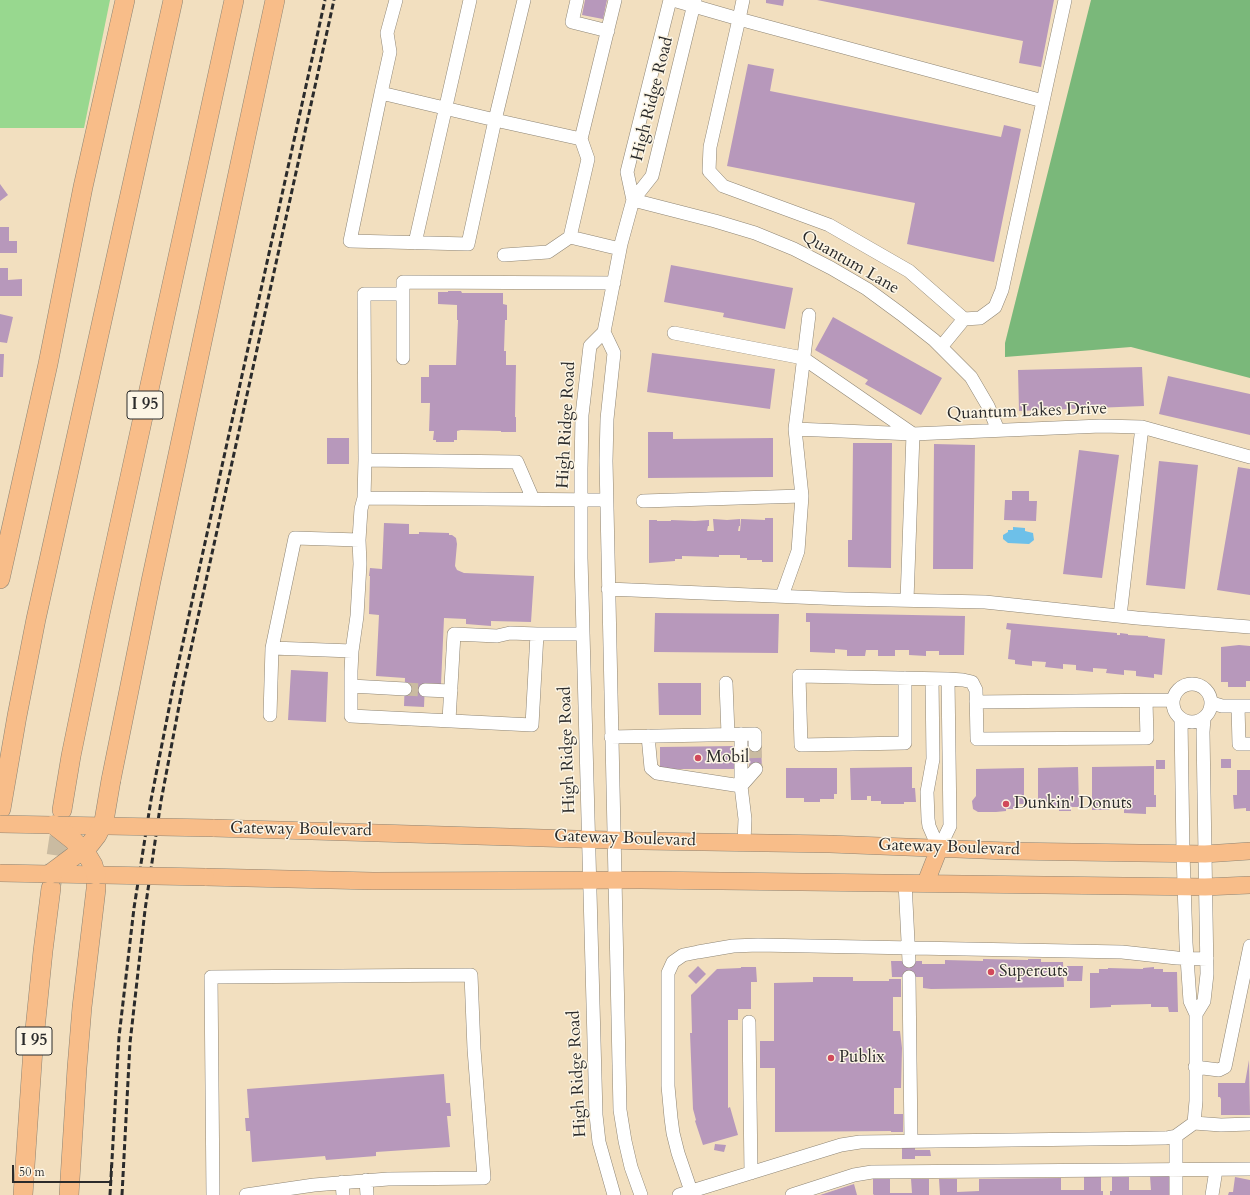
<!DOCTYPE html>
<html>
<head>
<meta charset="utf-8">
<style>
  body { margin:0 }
  #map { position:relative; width:1250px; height:1195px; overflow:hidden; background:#f2dfbf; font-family:Cardo,serif }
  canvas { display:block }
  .scale { position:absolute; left:12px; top:1165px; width:100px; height:18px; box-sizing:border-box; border:2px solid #2b2b2b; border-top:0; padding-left:5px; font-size:12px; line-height:14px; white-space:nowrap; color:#2b2b2b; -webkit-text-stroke:3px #fcf5e5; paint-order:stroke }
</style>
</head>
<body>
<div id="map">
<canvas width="1250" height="1195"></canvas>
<div class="scale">50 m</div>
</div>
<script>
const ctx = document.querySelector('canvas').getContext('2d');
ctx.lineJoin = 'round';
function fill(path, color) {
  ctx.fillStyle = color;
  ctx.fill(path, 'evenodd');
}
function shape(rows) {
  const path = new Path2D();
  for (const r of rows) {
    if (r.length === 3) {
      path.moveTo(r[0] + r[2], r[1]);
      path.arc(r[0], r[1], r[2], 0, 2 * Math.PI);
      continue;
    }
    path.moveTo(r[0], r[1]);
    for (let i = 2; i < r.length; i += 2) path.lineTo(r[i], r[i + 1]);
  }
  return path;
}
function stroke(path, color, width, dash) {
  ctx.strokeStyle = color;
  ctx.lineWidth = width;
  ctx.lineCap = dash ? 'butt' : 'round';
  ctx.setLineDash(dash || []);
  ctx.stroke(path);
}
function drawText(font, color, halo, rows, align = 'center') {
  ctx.font = font + ' Cardo,serif';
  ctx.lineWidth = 3;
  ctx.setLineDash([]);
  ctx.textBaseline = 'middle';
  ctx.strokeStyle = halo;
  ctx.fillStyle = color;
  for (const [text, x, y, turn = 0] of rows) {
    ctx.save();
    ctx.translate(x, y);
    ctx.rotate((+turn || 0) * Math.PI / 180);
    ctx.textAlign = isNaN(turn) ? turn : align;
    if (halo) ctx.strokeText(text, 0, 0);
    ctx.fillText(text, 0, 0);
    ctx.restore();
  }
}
const green = shape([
  [0,0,110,0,84,128,0,128]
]);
const forest = shape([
  [1091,0,1250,0,1250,378,1131,347,1005,357,1005,343]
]);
const water = shape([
  [1013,527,1025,528,1025,531,1033,533,1034,540,1029,544,1008,543,1003,539,1003,535,1008,532,1008,530,1013,530]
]);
const building = shape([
  [585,0,607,0,603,19,582,15],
  [766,0,784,0,783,6,766,3],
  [817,0,1054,0,1041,67,1019,63,1023,41],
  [748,64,774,69,770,91,1001,137,1004,125,1021,129,994,262,907,244,915,203,727,166],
  [0,184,8,195,0,201],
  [0,227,9,227,9,241,17,241,17,253,0,253],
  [671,265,793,288,785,329,723,317,724,313,664,302],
  [0,268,8,268,8,280,22,279,22,296,0,296],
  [448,291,461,291,462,293,503,293,503,304,507,305,507,320,505,320,504,351,506,351,506,365,516,365,515,417,516,417,516,432,501,432,501,431,461,430,457,431,457,440,454,440,454,442,436,442,436,440,433,440,434,431,429,431,430,403,421,403,421,377,429,377,429,365,456,365,458,320,457,320,457,305,438,304,438,292,448,292],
  [0,314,13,317,7,343,0,342],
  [833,317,942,378,921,415,865,384,868,380,815,350],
  [652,353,775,369,770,409,647,392],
  [0,354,4,354,3,377,0,377],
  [1142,367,1144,406,1019,411,1018,370],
  [1168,376,1250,394,1250,435,1159,414],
  [648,432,673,432,673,439,773,438,773,477,648,478],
  [327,438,349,438,349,464,327,464],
  [853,443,892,443,891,568,848,567,848,540,852,540],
  [934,444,975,445,973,569,933,569],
  [1079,450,1119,455,1102,578,1063,574],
  [1159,461,1198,465,1185,589,1146,585],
  [1238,467,1250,469,1250,595,1217,590],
  [1012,491,1029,491,1029,501,1037,501,1036,521,1004,520,1005,500,1012,500],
  [765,518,773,518,773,562,762,562,762,560,747,560,747,558,740,558,740,555,719,555,719,557,682,556,682,559,675,559,675,561,649,563,649,520,657,520,657,521,671,521,671,520,695,521,709,520,709,526,708,526,707,531,714,531,713,519,727,520,740,519,740,526,739,526,738,531,740,531,741,519,765,520],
  [384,523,409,524,409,534,419,534,419,532,449,533,449,535,452,535,456,538,457,544,455,566,457,570,464,573,534,576,531,622,491,621,491,626,466,624,466,619,444,618,441,684,425,683,424,707,404,706,405,678,376,676,379,615,369,614,370,576,369,576,370,568,382,569],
  [655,613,779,614,778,653,654,652],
  [806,613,965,616,964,655,939,655,939,651,926,651,926,656,909,655,909,650,895,650,895,656,878,656,878,650,866,650,865,656,847,656,847,650,835,649,835,653,810,652,810,622,806,622],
  [1007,623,1117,633,1117,635,1120,635,1120,633,1128,634,1128,635,1148,636,1148,637,1165,639,1162,675,1154,674,1154,678,1136,676,1136,671,1124,670,1124,675,1106,673,1107,669,1093,668,1093,672,1076,670,1076,665,1063,664,1063,669,1045,667,1046,662,1032,661,1032,666,1015,664,1015,660,1008,659,1011,630,1006,629],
  [1239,645,1250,646,1250,681,1246,681,1246,687,1228,687,1228,682,1221,682,1221,647],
  [291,670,328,672,326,722,288,720],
  [658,683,701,683,701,715,659,715],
  [761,745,762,769,749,769,749,746],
  [736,746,736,769,660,769,660,747],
  [1221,759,1231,759,1231,768,1221,768],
  [1156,760,1165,760,1165,769,1156,769],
  [1154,766,1154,795,1156,795,1156,807,1146,807,1146,814,1124,813,1124,809,1114,809,1114,806,1109,806,1109,810,1092,810,1092,767],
  [912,767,912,788,915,788,916,802,904,802,904,804,881,804,881,801,871,801,871,796,867,796,867,800,851,800,850,768],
  [1078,767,1079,807,1071,807,1071,811,1059,811,1059,807,1050,807,1050,802,1038,802,1038,768],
  [786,768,837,768,837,794,834,794,834,799,820,799,820,802,804,802,804,798,786,798],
  [1024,768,1024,804,1018,804,1018,809,1006,809,1006,811,996,812,978,812,973,809,972,801,976,796,976,769],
  [1237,770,1250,770,1250,811,1246,811,1246,808,1234,809,1233,795,1237,795],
  [983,959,1028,960,1028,959,1041,959,1041,962,1063,962,1064,987,931,989,923,988,923,977,892,977,891,961,922,961,922,964,945,964,945,960,983,961],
  [698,966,706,974,696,984,688,976],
  [1067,966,1083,966,1082,981,1067,981],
  [741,967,756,967,757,982,751,982,751,1009,738,1009,738,1020,728,1020,728,1108,730,1107,738,1135,703,1145,695,1121,696,1120,693,1109,690,1033,692,1033,691,995,717,969,741,968],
  [1154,967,1154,969,1163,969,1163,972,1177,972,1178,1012,1169,1012,1168,1007,1151,1007,1151,1004,1111,1005,1111,1007,1090,1008,1090,973,1099,973,1099,969,1108,969,1108,968,1143,969,1143,968],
  [813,977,853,977,853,981,889,981,889,979,901,979,901,997,893,997,893,1031,900,1031,902,1048,901,1088,894,1088,894,1114,903,1114,903,1132,891,1132,891,1131,775,1132,775,1068,760,1068,760,1041,774,1041,774,983,813,982],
  [1249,1060,1250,1115,1221,1115,1221,1099,1220,1097,1218,1097,1218,1083,1245,1083],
  [444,1074,446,1103,450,1103,451,1116,447,1116,450,1147,376,1152,376,1156,326,1160,325,1156,252,1162,250,1131,246,1131,245,1118,249,1118,247,1089],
  [715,1144,726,1145,724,1152,714,1150],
  [902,1148,915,1148,915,1150,930,1150,931,1156,915,1156,915,1159,902,1159],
  [1129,1176,1129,1190,1151,1190,1150,1176,1169,1176,1169,1195,1110,1195,1110,1191,1112,1191,1112,1177],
  [1084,1177,1101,1177,1101,1191,1103,1191,1103,1195,940,1195,939,1179,957,1179,957,1192,979,1191,979,1179,1061,1178,1061,1190,1084,1190],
  [1235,1177,1250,1180,1250,1195,1228,1195,1229,1192,1233,1192],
  [873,1179,890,1179,890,1193,912,1193,911,1179,929,1179,929,1195,874,1195,873,1194],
  [854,1184,857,1195,820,1195]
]);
const minorTunnel = shape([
  [405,689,425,690],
  [755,745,756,769]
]);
const highwayTunnel = shape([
  [52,884,62,816]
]);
const minor = shape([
  [396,0,387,33,390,52,381,93,495,120,581,139,615,0],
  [577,0,572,22,608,31],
  [673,0,739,19,743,0],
  [381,93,350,241,468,244,495,120,524,0],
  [581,139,588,159,570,237,620,249],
  [633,200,715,221,755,233,794,249,831,268,867,289,901,314,934,340,971,377,988,406,998,430],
  [633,200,627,172,670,0],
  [415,243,470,0],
  [504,255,548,252,570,237],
  [403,294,364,294,365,460,364,498,606,500],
  [964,319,909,271,829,225,723,186,709,171,710,147,739,19,1043,101],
  [604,332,614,353,607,419,606,461,620,1110,625,1141,631,1167,641,1195],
  [674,333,803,358,913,434,907,600],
  [941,347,964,319,980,318,995,307,1002,290,1065,0],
  [403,358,403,282,614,283],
  [795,429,913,434,1101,426,1142,427,1250,457],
  [365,460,517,462,533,499],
  [643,501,802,496],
  [359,540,360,564,357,616,352,651,351,671,351,716,532,725,537,634,583,634],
  [608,589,845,599,985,602,1137,618,1250,627],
  [782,596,798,551,802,496,795,429,809,315],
  [1120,616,1142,427],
  [272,648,352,651],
  [905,678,905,743,801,745,799,676,948,679,963,680,972,682,976,690,977,739,1147,738,1146,701],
  [932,679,933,759,927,792,928,819,929,826,939,849],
  [726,683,728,734],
  [1192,703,19],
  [351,686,405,689],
  [425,690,451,691],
  [976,702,1173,700],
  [1212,703,1222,706,1250,706],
  [1238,706,1239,744,1250,744],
  [270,715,272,648,295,538,359,540,361,509,364,498],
  [1181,719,1183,853,1186,943,1190,1001,1196,1014,1196,1101,1194,1123],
  [449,720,454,634,497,636,510,633,537,634],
  [741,734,741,786,745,819,744,842],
  [648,736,651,768,657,773,741,786,756,769],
  [611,737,755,734,755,745],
  [939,849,950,826,948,679],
  [905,882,909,961],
  [909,977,911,1141],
  [1196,1014,1204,1001,1207,974,1205,854,1203,732,1204,718],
  [749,1022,751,1173],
  [1195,1067,1219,1070,1225,1067,1250,946],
  [1176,1136,1176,1195],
  [366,1180,367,1195],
  [342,1182,343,1195],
  [691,1191,678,1153,673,1133,671,1118,668,1086,668,973,673,962,683,955,698,952,733,946,758,945,1122,952,1177,958,1207,959],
  [213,1195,211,977,471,975,474,1049,484,1178,388,1179,314,1185,246,1195],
  [614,1195,599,1142,596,1115,581,558,581,469,582,415,590,346,604,332,621,244,633,200,652,176,695,0],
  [679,1195,841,1145,860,1142,1166,1138,1176,1136,1194,1123,1221,1125,1250,1124],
  [792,1195,854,1175,872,1172,1250,1169],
  [1212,1195,1216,1170]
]);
const major = shape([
  [213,828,642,841,830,844,1007,851,1205,854,1250,851],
  [205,877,373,881,641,880,1205,887,1250,885],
  [926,882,939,849]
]);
const highway = shape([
  [0,579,48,364,83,187,125,0],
  [111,780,151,581,275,0],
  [1,809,17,716,36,619,173,0],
  [62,810,71,756,100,614,234,0],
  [23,1195,33,1049,43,951,51,888],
  [69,1195,77,1068,82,1007,96,889,96,875]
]);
const rail = shape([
  [110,1195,119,1037,134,908,151,800,174,683,325,0],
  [122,1195,130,1043,145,910,161,801,183,685,334,0]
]);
const majorBridge = shape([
  [0,824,213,828],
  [0,873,205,877]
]);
const highwayBridge = shape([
  [54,825,73,840,87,855,93,865,96,875],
  [50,874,90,844,97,835,104,821,111,780]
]);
const markers = [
  [698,758,4,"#d1495b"],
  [1006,804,4,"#d1495b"],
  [991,972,4,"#d1495b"],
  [831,1058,4,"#d1495b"]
];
const shields = [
  [145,405,36],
  [34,1041,36]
];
const shieldNames = [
  ["I 95",145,405],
  ["I 95",34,1041]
];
const streetNames = [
  ["High Ridge Road",653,99,-76],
  ["Quantum Lane",850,263,30],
  ["Quantum Lakes Drive",1027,412,-2],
  ["High Ridge Road",567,425,-87],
  ["High Ridge Road",568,750,-92],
  ["Gateway Boulevard",301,830,1],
  ["Gateway Boulevard",625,839,2],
  ["Gateway Boulevard",949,848,2],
  ["High Ridge Road",578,1074,-93]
];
const poiNames = [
  ["Mobil",706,758],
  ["Dunkin' Donuts",1014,804],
  ["Supercuts",999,972],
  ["Publix",839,1058]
];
fill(green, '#98d88f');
fill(forest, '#7ab87a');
fill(water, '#6dc0e9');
fill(building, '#b798bb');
stroke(minorTunnel, '#cabba1', 13, [13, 6]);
stroke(highwayTunnel, '#cabba1', 19, [19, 10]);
stroke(minor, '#8e8575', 14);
stroke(major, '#8e8575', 18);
stroke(highway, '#8e8575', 20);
stroke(minor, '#fff', 13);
stroke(major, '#f8bd89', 17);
stroke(highway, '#f8bd89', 19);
stroke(rail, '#2b2b2b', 3, [6, 3]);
stroke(majorBridge, '#8e8575', 18, []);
stroke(highwayBridge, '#8e8575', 20, []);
stroke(majorBridge, '#f8bd89', 17);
stroke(highwayBridge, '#f8bd89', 19);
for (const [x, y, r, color] of markers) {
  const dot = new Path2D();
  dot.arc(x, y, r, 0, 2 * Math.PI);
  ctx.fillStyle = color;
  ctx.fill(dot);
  stroke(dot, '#fcf5e5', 1.5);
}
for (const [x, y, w] of shields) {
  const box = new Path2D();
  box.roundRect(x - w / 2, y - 14, w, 28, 3);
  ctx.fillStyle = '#fcf5e5';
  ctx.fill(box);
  stroke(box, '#2b2b2b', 1);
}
drawText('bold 16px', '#2b2b2b', null, shieldNames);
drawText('17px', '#2b2b2b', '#fcf5e5', streetNames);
drawText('17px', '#2b2b2b', '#fcf5e5', poiNames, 'left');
</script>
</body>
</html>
